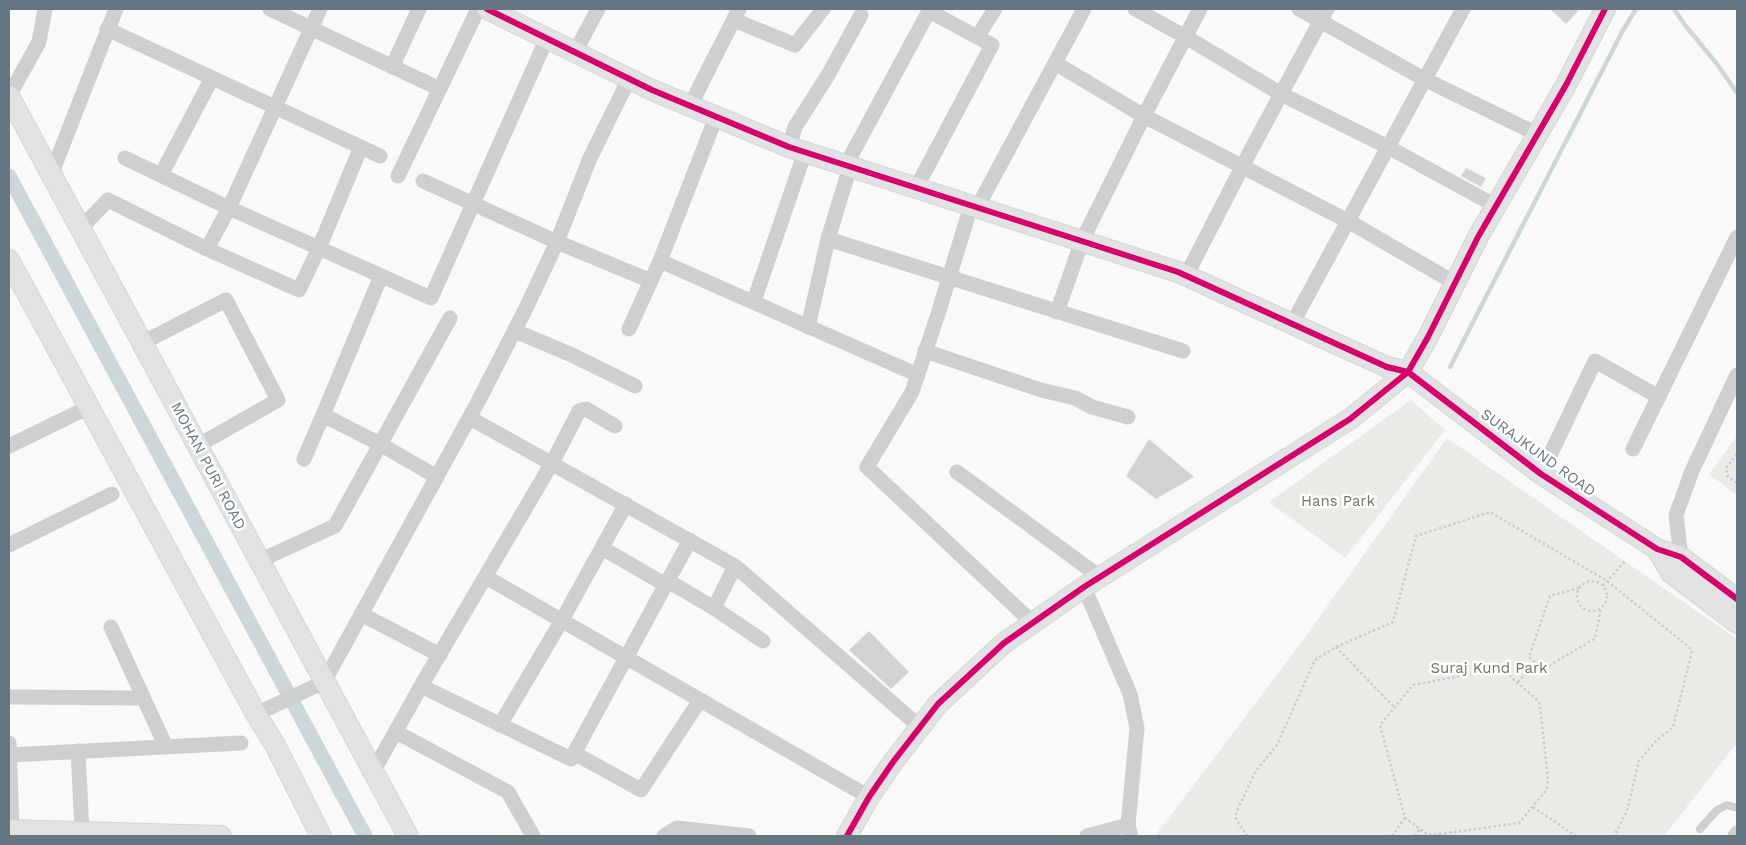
<!DOCTYPE html>
<html>
<head>
<meta charset="utf-8">
<style>
  body { margin:0 }
  #map { position:relative; width:1746px; height:845px; overflow:hidden; background:#f9f9f9; font-family:"Work Sans",sans-serif }
  canvas { display:block }
  .frame { position:absolute; inset:0; border:10px solid #657683; pointer-events:none }
</style>
</head>
<body>
<div id="map">
<canvas width="1746" height="845"></canvas>
<div class="frame"></div>
</div>
<script>
const ctx = document.querySelector('canvas').getContext('2d');
ctx.lineJoin = 'round';
function fill(path, color) {
  ctx.fillStyle = color;
  ctx.fill(path, 'evenodd');
}
function shape(rows) {
  const path = new Path2D();
  for (const r of rows) {
    if (r.length === 3) {
      path.moveTo(r[0] + r[2], r[1]);
      path.arc(r[0], r[1], r[2], 0, 2 * Math.PI);
      continue;
    }
    path.moveTo(r[0], r[1]);
    for (let i = 2; i < r.length; i += 2) path.lineTo(r[i], r[i + 1]);
  }
  return path;
}
function stroke(path, color, width, dash) {
  ctx.strokeStyle = color;
  ctx.lineWidth = width;
  ctx.lineCap = dash ? 'butt' : 'round';
  ctx.setLineDash(dash || []);
  ctx.stroke(path);
}
function drawText(font, color, halo, rows, align = 'center') {
  ctx.font = font + ' "Work Sans",sans-serif';
  ctx.lineWidth = 5;
  ctx.setLineDash([]);
  ctx.textBaseline = 'middle';
  ctx.strokeStyle = halo;
  ctx.fillStyle = color;
  for (const [text, x, y, turn = 0] of rows) {
    ctx.save();
    ctx.translate(x, y);
    ctx.rotate((+turn || 0) * Math.PI / 180);
    ctx.textAlign = isNaN(turn) ? turn : align;
    if (halo) ctx.strokeText(text, 0, 0);
    ctx.fillText(text, 0, 0);
    ctx.restore();
  }
}
const green = shape([
  [1411,400,1445,430,1345,558,1269,502],
  [1737,436,1737,495,1709,474],
  [1447,438,1737,639,1737,743,1664,836,1155,836,1301,643]
]);
const stream = shape([
  [1674,9,1685,25,1717,64,1737,93],
  [1450,367,1622,32,1636,9]
]);
const canal = shape([
  [9,176,365,836]
]);
const building = shape([
  [1550,9,1580,9,1566,24,1550,9],
  [1466,168,1486,178,1481,187,1461,176,1466,168],
  [1149,439,1194,477,1156,499,1126,476,1149,439],
  [869,631,909,672,891,689,849,650,869,631]
]);
const path = shape([
  [1737,454,1726,468,1728,477,1737,483],
  [1592,596,15],
  [1603,586,1625,561],
  [1579,588,1550,596,1529,657,1543,669,1591,641,1595,638,1601,608],
  [1336,647,1394,707],
  [1496,669,1503,670,1537,700,1540,705,1548,779,1547,789,1519,823,1432,835,1427,834,1405,818,1380,725,1413,685,1496,669],
  [1518,682,1535,663],
  [1533,807,1576,836],
  [1248,836,1240,826,1236,819,1236,813,1255,772,1277,745,1315,660,1336,647,1393,622,1416,536,1490,512,1607,581,1690,648,1692,651,1673,727,1655,742,1639,761,1627,811,1614,836],
  [1392,836,1405,818],
  [1415,836,1420,829]
]);
const lane = shape([
  [1700,829,1717,810,1727,805,1737,808]
]);
const street = shape([
  [270,9,440,89],
  [320,9,229,208,207,249,299,290,319,248,361,147],
  [1135,9,1186,37,1281,94,1388,147,1496,206],
  [1299,9,1424,79,1537,134],
  [734,20,795,45,823,9],
  [107,29,380,156],
  [977,37,995,9],
  [575,52,598,9],
  [1055,63,1144,116,1348,221,1455,283],
  [392,67,419,9],
  [9,96,39,42,45,9],
  [690,106,739,9],
  [789,147,795,127,828,75,861,15],
  [125,158,229,208,431,298,547,38],
  [846,165,930,9],
  [51,175,116,9],
  [161,175,212,78],
  [398,176,478,9],
  [423,181,557,242,651,281],
  [916,188,992,45,929,11],
  [971,206,938,314,912,392,867,467,1033,623],
  [977,208,1084,9],
  [80,229,108,200,207,249],
  [828,239,1183,351],
  [660,261,918,375],
  [381,276,323,415,380,444,437,477],
  [1186,276,1252,148,1327,9],
  [754,301,805,152],
  [1057,312,1082,241,1144,116,1200,9],
  [1292,324,1463,9],
  [808,327,828,239,850,167],
  [629,329,660,261,716,117],
  [515,331,572,355,635,386],
  [142,343,226,300,278,400,197,446],
  [925,351,1041,390,1075,398,1092,407,1128,417],
  [470,418,735,566,920,727],
  [9,446,89,407],
  [1633,449,1737,237],
  [304,459,323,415],
  [957,472,1100,577],
  [1541,474,1595,361,1659,397],
  [9,545,112,494],
  [602,548,666,585],
  [259,561,335,526,450,318],
  [1676,565,1681,557,1676,515,1692,471,1737,375],
  [486,577,869,797],
  [668,581,714,608,735,566],
  [1084,587,1130,694,1137,728,1128,825,1131,836],
  [714,608,763,641],
  [361,614,440,655],
  [111,627,166,747],
  [421,686,571,759,690,540],
  [9,697,143,698],
  [256,714,324,682,479,400,527,306,557,242,590,158,629,79],
  [500,725,562,620,626,504],
  [396,732,508,792,533,836],
  [9,743,12,830],
  [78,751,82,832],
  [574,753,641,790,700,700],
  [9,755,241,743],
  [373,772,421,686,552,463,579,411,586,409,615,426],
  [664,836,677,828,749,836],
  [1087,836,1128,825],
  [1735,836,1737,833]
]);
const secondary = shape([
  [487,9,652,90,789,147,1178,272,1387,367,1408,372,1541,474,1657,549,1681,557,1737,599],
  [9,96,408,836],
  [9,260,256,714,275,745,321,836],
  [1657,549,1671,573,1737,623],
  [9,830,221,836],
  [847,836,869,797,893,762,938,704,1004,643,1084,587,1350,419,1408,372,1428,337,1478,237,1566,85,1605,9]
]);
const cycleway = shape([
  [487,9,652,90,789,147,1178,272,1387,367,1408,372,1541,474,1657,549,1681,557,1737,599],
  [847,836,869,797,893,762,938,704,1004,643,1084,587,1350,419,1408,372,1428,337,1478,237,1566,85,1605,9]
]);
const streetNames = [
  ["SURAJKUND ROAD",1538,453,36],
  ["MOHAN PURI ROAD",208,466,62]
];
const parkNames = [
  ["Hans Park",1338,502],
  ["Suraj Kund Park",1489,669]
];
fill(green, '#e8ebe6');
stroke(stream, '#ced6d9', 4.5);
stroke(canal, '#ced6d9', 15);
fill(building, '#d0d2d3');
stroke(building, '#e8e8e8', 1);
stroke(secondary, '#d5d6d7', 22);
stroke(path, '#cbcccd', 2.5, [2.5, 2.5]);
stroke(lane, '#cecfd0', 8);
stroke(street, '#cecfd0', 15);
stroke(secondary, '#e1e2e2', 20);
stroke(cycleway, '#d6006c', 6);
drawText('15px', '#657683', '#fff', streetNames);
drawText('15px', '#687a64', '#fff', parkNames);
</script>
</body>
</html>
